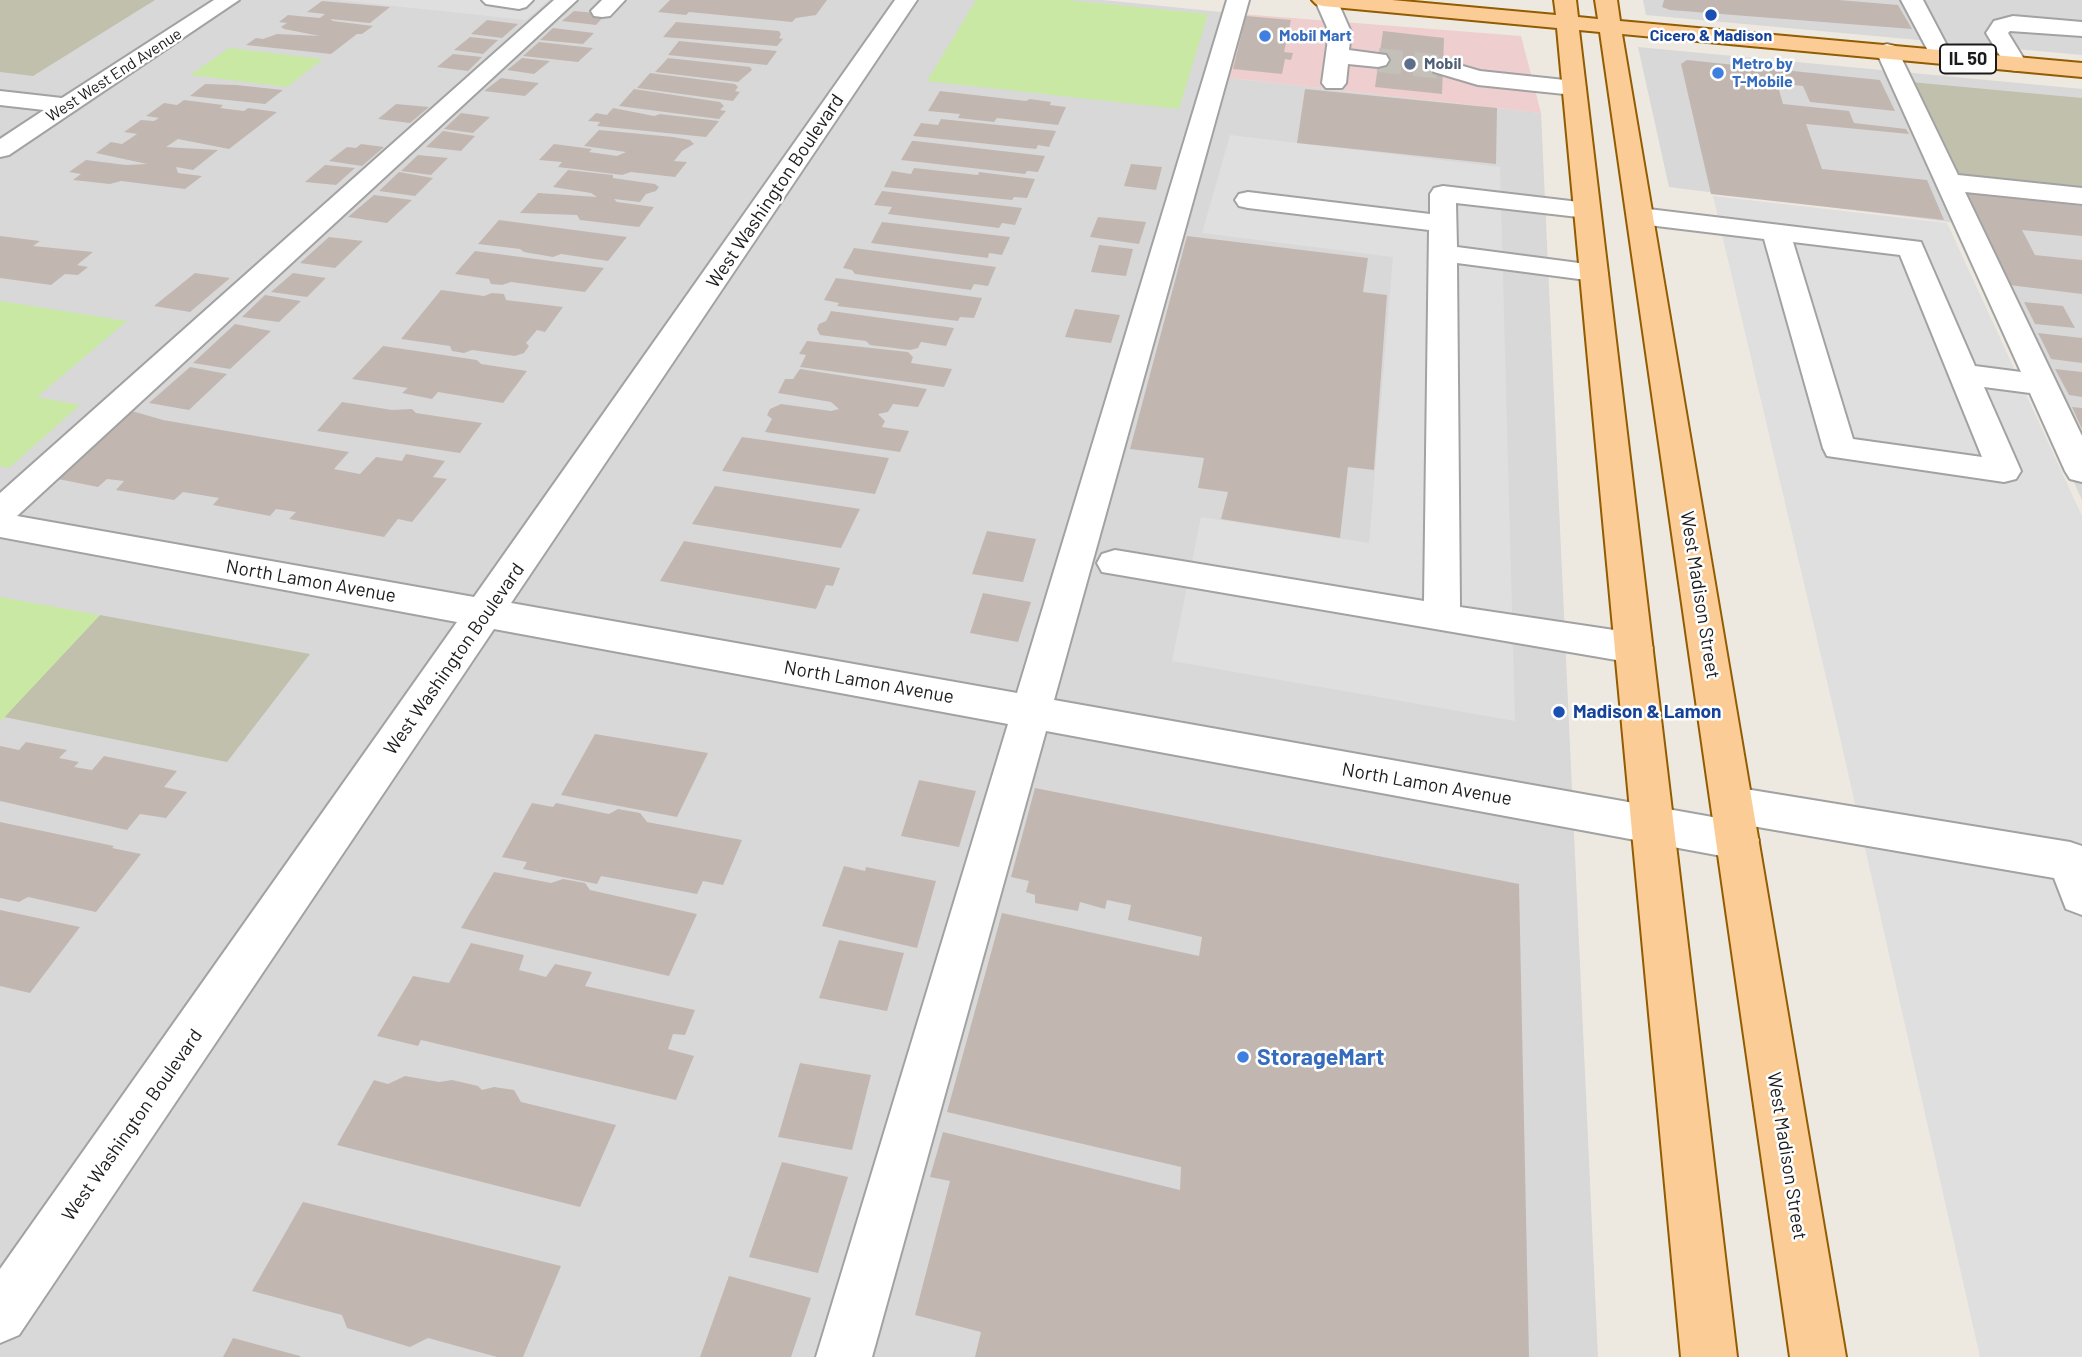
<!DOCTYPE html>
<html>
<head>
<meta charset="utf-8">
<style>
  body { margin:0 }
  canvas { display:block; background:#ede8e0 }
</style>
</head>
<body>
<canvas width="2082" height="1357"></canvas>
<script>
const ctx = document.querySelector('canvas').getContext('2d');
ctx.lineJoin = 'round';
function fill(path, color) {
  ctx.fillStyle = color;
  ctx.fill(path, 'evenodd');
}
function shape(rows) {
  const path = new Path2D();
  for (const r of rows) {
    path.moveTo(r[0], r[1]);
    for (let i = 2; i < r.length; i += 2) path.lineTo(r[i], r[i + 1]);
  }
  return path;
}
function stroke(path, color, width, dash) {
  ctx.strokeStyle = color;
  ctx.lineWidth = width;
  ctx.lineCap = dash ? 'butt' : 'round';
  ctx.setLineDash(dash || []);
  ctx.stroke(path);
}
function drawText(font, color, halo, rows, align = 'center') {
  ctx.font = font + ' Barlow,sans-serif';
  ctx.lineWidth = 5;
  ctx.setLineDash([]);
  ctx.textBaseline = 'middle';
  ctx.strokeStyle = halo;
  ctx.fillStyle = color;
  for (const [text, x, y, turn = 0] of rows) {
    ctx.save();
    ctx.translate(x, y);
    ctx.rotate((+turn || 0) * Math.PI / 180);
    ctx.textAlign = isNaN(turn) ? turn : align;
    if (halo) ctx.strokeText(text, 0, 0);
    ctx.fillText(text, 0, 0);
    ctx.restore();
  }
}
const residential = shape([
  [0,0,1103,0,1241,14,1222,77,1541,113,1598,1357,0,1357],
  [1643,0,2082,0,2082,55,1646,15],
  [1638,47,2082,89,2082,500,1957,223,1669,187]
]);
const commercial = shape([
  [1241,14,1521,36,1541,113,1222,77]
]);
const construction = shape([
  [0,0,155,0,33,76,0,72],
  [1900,81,2082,98,2082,191,1944,176],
  [100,615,310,654,227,762,4,717]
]);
const grass = shape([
  [976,0,1066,0,1208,14,1179,109,927,81],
  [229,48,323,59,287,87,190,75],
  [0,301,127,321,37,397,80,405,9,468,0,466],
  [0,597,100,615,0,722]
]);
const parking = shape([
  [338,0,549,0,526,20],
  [1230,135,1500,167,1515,721,1172,661,1201,517,1369,543,1393,257,1202,233],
  [1713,196,1947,223,2082,516,2082,1357,1980,1357,1837,724]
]);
const building = shape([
  [670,0,827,0,816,15,796,18,792,22,689,12,686,15,658,12],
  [1664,0,1839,0,1898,5,1912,29,1670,10,1662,7],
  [322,1,390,7,370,23,330,19,333,21,373,26,362,34,357,34,331,54,246,45,256,38,263,39,277,34,320,36,284,29,281,27,287,23,279,22,288,15,320,18,325,14,307,12],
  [574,11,606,14,596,25,562,21],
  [1246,16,1291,20,1284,52,1293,53,1291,60,1285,59,1282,74,1233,69],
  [487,20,518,24,502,38,471,34],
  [676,22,779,31,781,34,779,38,783,39,777,46,663,37],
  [553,28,594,33,583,44,540,40],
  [1383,31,1444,38,1442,94,1375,87],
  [470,37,498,40,483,54,454,50],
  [679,41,777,51,767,65,668,55],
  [539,42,593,48,578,62,523,56],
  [453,54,482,57,468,71,437,67],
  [522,58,550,61,534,74,507,70],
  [668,58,750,67,752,70,738,82,655,72],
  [1687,60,1880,80,1895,111,1810,102,1803,86,1777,83,1783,104,1849,111,1854,123,1906,129,1909,134,1806,124,1822,169,1927,180,1944,220,1711,194,1681,64],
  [650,73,735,84,738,87,735,91,740,92,733,101,637,88],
  [501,78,539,83,525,96,484,91],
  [205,84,236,85,283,90,265,104,190,96],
  [634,89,720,102,724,106,720,110,726,111,719,119,619,106],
  [1305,89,1497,108,1496,164,1297,143],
  [940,91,1026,101,1030,99,1051,102,1050,105,1066,107,1058,125,997,118,994,122,958,118,960,114,928,111],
  [184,100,223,105,220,108,244,111,248,108,277,112,229,149,178,139,166,147,218,150,193,170,176,167,178,173,202,176,185,189,121,181,110,184,73,180,81,174,69,172,86,160,126,165,147,164,96,153,111,142,122,144,137,134,124,132,141,120,154,121,159,118,146,116,164,103,177,105],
  [396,104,429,107,410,123,378,119],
  [613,108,654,116,660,114,719,121,706,137,597,126,600,122,588,121,596,113,607,115],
  [461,113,490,117,473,133,444,129],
  [941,119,1056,131,1049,147,1038,145,1036,149,913,136,921,123,938,125],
  [599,130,673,137,690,140,694,144,682,151,674,161,687,162,675,177,631,172,622,175,558,167,562,162,539,160,554,144,592,149,589,152,617,156,626,152,584,146],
  [443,131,475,136,461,151,426,147],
  [912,141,915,141,1045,156,1038,172,1027,171,1025,174,901,160],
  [361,144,384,147,362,166,329,161,347,147,356,148],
  [418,155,448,158,431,175,401,171],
  [1131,164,1162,167,1156,190,1124,186],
  [325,165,355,168,336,185,305,182],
  [914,168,978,175,979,172,1035,179,1027,198,1014,197,1012,200,884,187,892,171,911,174],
  [568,170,613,175,613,178,655,184,659,187,656,191,646,194,640,202,614,199,617,202,654,207,639,227,580,220,577,215,520,213,538,193,597,197,591,193,553,187],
  [399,172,433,178,415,196,379,191],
  [882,191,1022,208,1015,225,1002,223,999,228,888,214,892,207,874,205],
  [1965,193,2082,206,2082,236,2022,230,2035,255,2082,260,2082,294,2009,285],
  [374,195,412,200,387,223,348,217],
  [1098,217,1146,222,1139,244,1090,237],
  [499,220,627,237,608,261,561,254,553,257,524,252,520,249,478,244],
  [882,222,1010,237,1002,255,989,253,988,258,871,243],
  [0,236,40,241,33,246,93,252,77,265,88,267,78,275,65,274,51,285,0,278],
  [1187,236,1368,258,1363,292,1387,295,1374,470,1348,467,1340,538,1221,519,1228,492,1198,488,1204,458,1130,449],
  [329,237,363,241,335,268,300,263],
  [1099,245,1133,249,1126,276,1091,272],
  [854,248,996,267,988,286,974,284,971,290,855,274,852,270,843,268],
  [475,251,604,268,585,292,511,282,502,285,491,284,489,279,455,274],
  [195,273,230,278,190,312,154,306],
  [293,273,326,278,307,297,271,292],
  [836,278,982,298,974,318,960,317,958,321,837,306,839,303,824,300],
  [441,290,484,296,492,293,504,294,506,300,563,307,545,332,537,330,526,343,529,346,524,353,515,356,472,350,464,353,452,351,450,346,401,339],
  [265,295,301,301,279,322,242,317],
  [2024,302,2063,306,2075,328,2035,324],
  [1075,309,1120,315,1111,343,1065,337],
  [831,311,954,328,946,346,921,342,918,348,910,350,870,345,866,341,820,335,817,329,819,324,826,321],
  [235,324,271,331,230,369,193,363],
  [2038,333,2082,338,2082,363,2051,359],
  [807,341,908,352,913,357,911,363,952,369,944,387,800,367,806,355,799,354],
  [383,346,477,360,481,364,527,371,503,403,438,392,432,399,402,393,408,388,352,379],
  [190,367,227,374,189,410,149,403],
  [800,369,927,389,918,407,893,404,888,412,878,414,885,421,882,427,909,431,900,452,765,432,772,419,767,415,770,409,781,404,831,411,839,409,831,402,778,393,785,379,793,379],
  [2055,369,2082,372,2082,397,2069,395],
  [342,402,392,410,412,409,416,413,482,423,460,453,317,431],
  [2072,407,2082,408,2082,429],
  [132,411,163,420,349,452,334,469,360,474,376,457,402,461,406,454,445,461,433,477,447,479,412,522,398,519,384,537,289,519,296,512,276,509,270,516,213,505,219,498,183,492,174,500,116,490,124,481,107,479,98,487,58,479],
  [742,437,889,458,875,494,722,471],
  [715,486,860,509,841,548,692,524],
  [987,531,1036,539,1023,582,972,574],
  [684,541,840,568,833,586,826,585,816,609,660,581],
  [983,593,1031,602,1018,642,970,633],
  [595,734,708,753,677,817,561,795],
  [26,742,67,750,59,758,79,762,74,767,92,770,104,756,177,771,164,787,187,792,166,818,140,814,127,830,0,801,0,746,19,750],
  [919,780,976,791,959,847,901,836],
  [1035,788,1519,884,1529,1357,975,1357,981,1332,915,1315,950,1181,930,1177,943,1132,1180,1190,1181,1167,947,1112,1002,913,1199,956,1202,937,1128,920,1131,905,1107,900,1105,909,1080,902,1078,911,1035,903,1035,895,1026,892,1029,881,1011,877],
  [532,803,553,807,556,803,609,814,618,809,640,813,647,822,742,840,723,885,703,881,697,894,601,876,597,884,523,869,527,862,502,857],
  [0,822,114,846,112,848,141,854,96,912,28,897,19,902,0,898],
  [844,866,865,871,866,867,936,881,917,948,822,926],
  [494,872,551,883,563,879,585,883,590,890,697,914,669,976,461,928],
  [0,910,80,927,30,993,0,986],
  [839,940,904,953,887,1011,819,998],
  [471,943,524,955,519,970,546,977,555,964,592,972,585,986,695,1010,685,1035,673,1034,668,1049,694,1056,676,1100,421,1040,418,1046,377,1036,413,976,449,983],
  [800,1063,871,1075,852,1150,778,1137],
  [405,1076,439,1082,452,1080,478,1086,482,1090,494,1087,514,1090,521,1102,616,1125,580,1207,337,1145,374,1080,388,1084],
  [782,1162,848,1177,818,1273,749,1257],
  [303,1202,561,1266,523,1357,497,1357,428,1338,410,1347,347,1328,342,1315,252,1291],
  [729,1276,811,1298,791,1357,700,1357],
  [233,1338,300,1356,300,1357,223,1357]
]);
const minorTunnel = shape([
  [1378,60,1442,67]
]);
const minor = shape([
  [214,0,239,0,9,155,0,157,0,139,44,110,0,105,0,91,62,98,214,0],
  [482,0,533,0,526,7,519,9,486,4,482,0],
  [554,0,577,0,17,516,474,597,895,0,917,0,511,603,1017,693,1227,0,1249,0,1054,700,1718,818,1712,805,1718,792,1733,787,2070,842,2082,846,2082,915,2066,909,2054,878,1752,826,1759,840,1753,853,1738,859,1046,731,872,1357,816,1357,1008,724,494,629,19,1335,0,1343,0,1269,457,622,0,537,0,493,554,0],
  [602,0,625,0,610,16,602,17,594,16,591,11,602,0],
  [1315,0,1337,0,1351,32,1349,50,1386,55,1389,60,1386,65,1378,67,1348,64,1346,83,1342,88,1326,88,1322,83,1329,32,1315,0],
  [1901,0,1923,0,1953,57,1950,62,1934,62,1901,0],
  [2013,16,2082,22,2082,36,2010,31,2008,33,2027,64,2024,69,2016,71,2008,69,1986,33,1994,21,2013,16],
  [1887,44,1895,46,1898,51,1958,175,2082,188,2082,204,1965,192,2082,436,2082,482,2070,479,2065,471,2030,393,1984,387,2021,471,2016,479,2004,482,1827,456,1823,448,1764,239,1640,224,1631,222,1627,216,1631,210,1640,208,1921,242,1975,366,2021,372,1876,51,1879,46,1887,44],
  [1793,242,1900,255,1982,457,1853,439,1793,242],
  [1442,60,1480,71,1574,81,1582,83,1586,88,1582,93,1574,95,1478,85,1434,72,1431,67,1434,62,1442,60],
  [1443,186,1596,204,1600,210,1596,216,1587,218,1456,203,1457,247,1594,265,1604,267,1608,273,1604,279,1594,281,1457,263,1460,607,1634,633,1647,638,1653,648,1647,658,1634,663,1102,572,1097,563,1102,554,1115,550,1424,601,1429,230,1248,208,1239,206,1235,200,1239,194,1248,192,1430,214,1430,194,1434,188,1443,186]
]);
const major = shape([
  [1312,0,1392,0,1556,15,1554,0,1576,0,1578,17,1598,19,1595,0,1617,0,1620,21,2082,63,2082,77,1622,34,1846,1357,1790,1357,1600,32,1579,30,1737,1357,1681,1357,1557,28,1323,6,1316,4,1312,0]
]);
const markers = [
  [1711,15,7,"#1a4fb4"],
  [1265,36,7,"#3f7fe0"],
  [1410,64,7,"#5c6f8a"],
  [1718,73,7,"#3f7fe0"],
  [1559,712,7,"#1a4fb4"],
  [1243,1057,7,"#3f7fe0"]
];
const farShopnames = [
  ["Mobil Mart",1279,36],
  ["Metro by",1732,64],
  ["T-Mobile",1732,82]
];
const farTransitnames = [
  ["Cicero & Madison",1711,36]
];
const farServicenames = [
  ["Mobil",1424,64]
];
const farStreetnames = [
  ["West West End Avenue",114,75,-33]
];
const shields = [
  [1968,59,56]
];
const shieldNames = [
  ["IL 50",1968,59]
];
const streetNames = [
  ["West Washington Boulevard",775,191,-56],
  ["North Lamon Avenue",311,581,10],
  ["West Madison Street",1700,595,81],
  ["West Washington Boulevard",454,659,-55],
  ["North Lamon Avenue",869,682,10],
  ["North Lamon Avenue",1427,784,10],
  ["West Washington Boulevard",132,1125,-55],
  ["West Madison Street",1787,1156,81]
];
const transitNames = [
  ["Madison & Lamon",1573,712]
];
const nearShopnames = [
  ["StorageMart",1257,1057]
];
fill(residential, '#d9d8d8');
fill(commercial, '#eecece');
fill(construction, '#c1c0ac');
fill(grass, '#c8e8a4');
fill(parking, '#dfdfdf');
fill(building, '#c1b7b0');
stroke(minorTunnel, '#c3bfb9', 24, [24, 12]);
stroke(minor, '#a2a2a2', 4);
stroke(major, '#925c00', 4);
fill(minor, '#fff');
fill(major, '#fccc96');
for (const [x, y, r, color] of markers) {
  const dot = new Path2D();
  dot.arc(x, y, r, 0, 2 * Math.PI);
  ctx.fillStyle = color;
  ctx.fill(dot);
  stroke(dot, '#fff', 2.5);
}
drawText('bold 16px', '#366cbe', '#fff', farShopnames, 'left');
drawText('bold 16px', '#164399', '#fff', farTransitnames);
drawText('bold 16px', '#4e5e75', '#fff', farServicenames, 'left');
drawText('16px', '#1b1b1b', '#fff', farStreetnames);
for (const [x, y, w] of shields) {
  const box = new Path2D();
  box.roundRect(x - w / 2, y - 14.5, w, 29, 5);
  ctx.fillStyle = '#fff';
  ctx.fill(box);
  stroke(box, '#1b1b1b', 2);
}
drawText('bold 18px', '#1b1b1b', null, shieldNames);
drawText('19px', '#1b1b1b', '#fff', streetNames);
drawText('bold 19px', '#164399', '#fff', transitNames, 'left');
drawText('bold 23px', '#366cbe', '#fff', nearShopnames, 'left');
</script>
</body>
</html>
